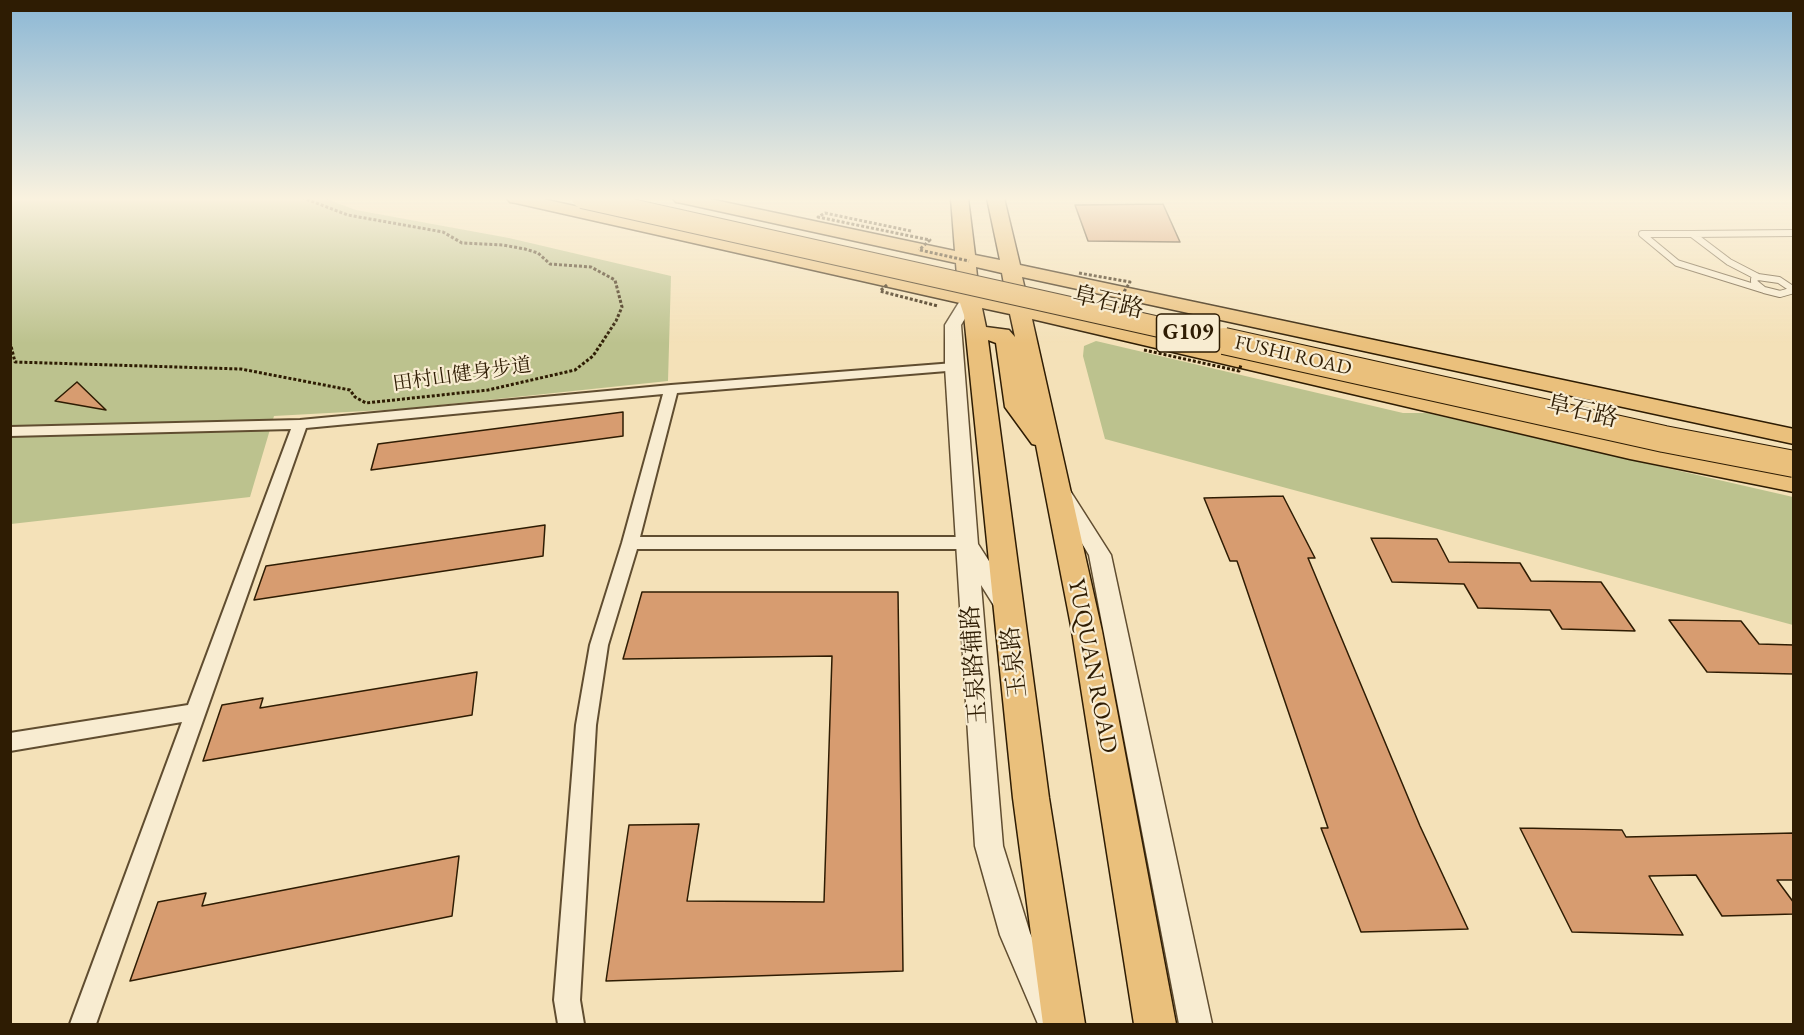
<!DOCTYPE html>
<html>
<head>
<meta charset="utf-8">
<style>
  body { margin:0 }
  #map { position:relative; width:1804px; height:1035px; overflow:hidden; background:#f4e1b8; font-family:"EB Garamond",serif }
  canvas { display:block }
  .frame { position:absolute; inset:0; border:12px solid #2e1c03; pointer-events:none }
</style>
</head>
<body>
<div id="map">
<canvas width="1804" height="1035"></canvas>
<div class="frame"></div>
</div>
<script>
const ctx = document.querySelector('canvas').getContext('2d');
ctx.lineJoin = 'round';
function fill(path, color) {
  ctx.fillStyle = color;
  ctx.fill(path, 'evenodd');
}
function shape(rows) {
  const path = new Path2D();
  for (const r of rows) {
    path.moveTo(r[0], r[1]);
    for (let i = 2; i < r.length; i += 2) path.lineTo(r[i], r[i + 1]);
  }
  return path;
}
function stroke(path, color, width, dash) {
  ctx.strokeStyle = color;
  ctx.lineWidth = width;
  ctx.lineCap = dash ? 'butt' : 'round';
  ctx.setLineDash(dash || []);
  ctx.stroke(path);
}
function drawText(font, color, halo, rows, align = 'center') {
  ctx.font = font + ' "EB Garamond","Noto Serif SC",serif';
  ctx.lineWidth = 4.5;
  ctx.setLineDash([]);
  ctx.textBaseline = 'middle';
  ctx.strokeStyle = halo;
  ctx.fillStyle = color;
  for (const [text, x, y, turn = 0] of rows) {
    ctx.save();
    ctx.translate(x, y);
    ctx.rotate((+turn || 0) * Math.PI / 180);
    ctx.textAlign = isNaN(turn) ? turn : align;
    if (halo) ctx.strokeText(text, 0, 0);
    ctx.fillText(text, 0, 0);
    ctx.restore();
  }
}
const green = shape([
  [11,198,324,198,356,210,509,238,671,276,668,381,402,409,274,416,250,497,11,524],
  [1096,341,1403,413,1427,413,1793,497,1793,625,1105,439,1083,356,1084,346]
]);
const building = shape([
  [1163,204,1180,242,1088,241,1075,205,1163,204],
  [77,382,106,410,55,401,77,382],
  [623,412,623,436,371,470,378,444,623,412],
  [1283,496,1315,558,1308,558,1420,826,1468,929,1361,932,1321,828,1328,828,1237,561,1230,561,1204,498,1283,496],
  [545,525,543,556,254,600,266,566,545,525],
  [1371,538,1437,539,1449,562,1520,563,1531,581,1601,582,1635,631,1562,629,1550,610,1478,608,1464,584,1392,582,1371,538],
  [642,592,898,592,903,971,606,981,629,825,699,824,687,901,824,902,832,656,623,659,642,592],
  [1669,620,1741,621,1759,644,1794,645,1794,674,1707,672,1669,620],
  [477,672,472,715,203,761,222,705,263,698,260,708,477,672],
  [1520,828,1622,830,1626,837,1794,833,1794,880,1777,880,1794,903,1794,914,1722,916,1696,875,1649,876,1683,935,1572,932,1520,828],
  [459,856,452,916,130,981,158,902,206,893,202,906,459,856]
]);
const path = shape([
  [10,198,17,198],
  [10,342,15,362,241,369,350,390,355,397,366,403,488,390,575,370,593,356,616,321,622,307,615,280,591,267,550,264,538,253,525,249,503,245,462,243,443,232,348,215,303,198]
]);
const service = shape([
  [1692,234,1642,234,1677,263,1764,290],
  [1758,277,1729,262,1692,234,1794,233],
  [1758,277,1779,280,1794,290,1780,294,1764,290,1754,282,1754,279,1758,277]
]);
const minor = shape([
  [954,363,961,367,959,370,677,393,640,537,966,537,972,539,974,543,972,547,966,549,637,549,608,645,596,725,580,1000,584,1024,558,1024,554,1000,576,725,590,645,622,543,663,394,306,428,96,1024,70,1024,182,722,10,751,10,733,188,705,291,429,10,436,10,427,300,420,671,385,954,363]
]);
const tertiary = shape([
  [969,294,977,299,961,325,978,544,1018,606,1014,612,1006,615,998,612,981,585,1003,846,1030,933,1070,1024,1038,1024,1000,935,975,846,945,367,945,325,963,296,969,294],
  [1062,487,1069,489,1111,555,1212,1024,1179,1024,1089,555,1052,494,1055,489,1062,487]
]);
const primary = shape([
  [507,198,538,198,958,290,956,263,682,203,676,202,673,198,705,198,955,251,951,198,968,198,975,255,1000,260,987,198,1004,198,1020,265,1794,429,1794,444,1022,277,1029,306,1630,443,1794,476,1794,492,1630,459,1032,319,1102,631,1176,1024,1134,1024,1072,631,1036,445,1032,444,1005,407,996,343,988,340,1049,798,1085,1024,1043,1024,1013,798,964,315,960,303,516,203,510,202,507,198],
  [976,267,1002,273,1007,301,979,295,976,267],
  [982,308,1010,314,1015,337,1009,330,986,327,982,308]
]);
const pathBridge = shape([
  [911,231,825,213,818,217,930,240,919,250],
  [920,250,969,261],
  [1079,273,1130,282,1122,295],
  [887,285,880,291,938,306],
  [1144,350,1239,371,1241,365]
]);
const trunkBridgeFar1 = shape([
  [582,198,1231,343]
]);
const trunkBridge = shape([
  [1224,341,1664,439,1794,464]
]);
const farStreetnames = [
  ["FUSHI ROAD",1293,356,13],
  ["田村山健身步道",462,375,-8]
];
const shields = [
  [1188,333,63]
];
const shieldNames = [
  ["G109",1188,333]
];
const streetNames = [
  ["阜石路",1108,303,13],
  ["阜石路",1582,412,13],
  ["玉泉路",1015,662,-97],
  ["玉泉路辅路",975,665,-94],
  ["YUQUAN ROAD",1092,666,79]
];
fill(green, '#bcc28e');
fill(building, '#d79c70');
stroke(building, '#2e1c03', 1.5);
stroke(service, '#604d30', 8);
stroke(minor, '#604d30', 4);
stroke(tertiary, '#604d30', 3);
stroke(primary, '#2e1c03', 3);
stroke(path, '#2e1c03', 3, [3, 2]);
stroke(service, '#f8ecd1', 6);
fill(minor, '#f8ecd1');
fill(tertiary, '#f8ecd1');
fill(primary, '#eac07c');
stroke(trunkBridgeFar1, '#2e1c03', 22, []);
stroke(trunkBridge, '#2e1c03', 28, []);
stroke(pathBridge, '#2e1c03', 3, [3, 2]);
stroke(trunkBridgeFar1, '#eac07c', 20);
stroke(trunkBridge, '#eac07c', 26);
const sky = ctx.createLinearGradient(0, 0, 0, 343);
sky.addColorStop(0, '#8bb7d5');
sky.addColorStop(0.58, '#faf2df');
sky.addColorStop(1, '#faf2df00');
ctx.fillStyle = sky;
ctx.fillRect(0, 0, 1804, 343);
drawText('20px', '#2e1c03', '#f8ecd1', farStreetnames);
for (const [x, y, w] of shields) {
  const box = new Path2D();
  box.roundRect(x - w / 2, y - 19, w, 38, 4.5);
  ctx.fillStyle = '#f8ecd1';
  ctx.fill(box);
  stroke(box, '#2e1c03', 1.5);
}
drawText('bold 22px', '#2e1c03', null, shieldNames);
drawText('24px', '#2e1c03', '#f8ecd1', streetNames);
</script>
</body>
</html>
